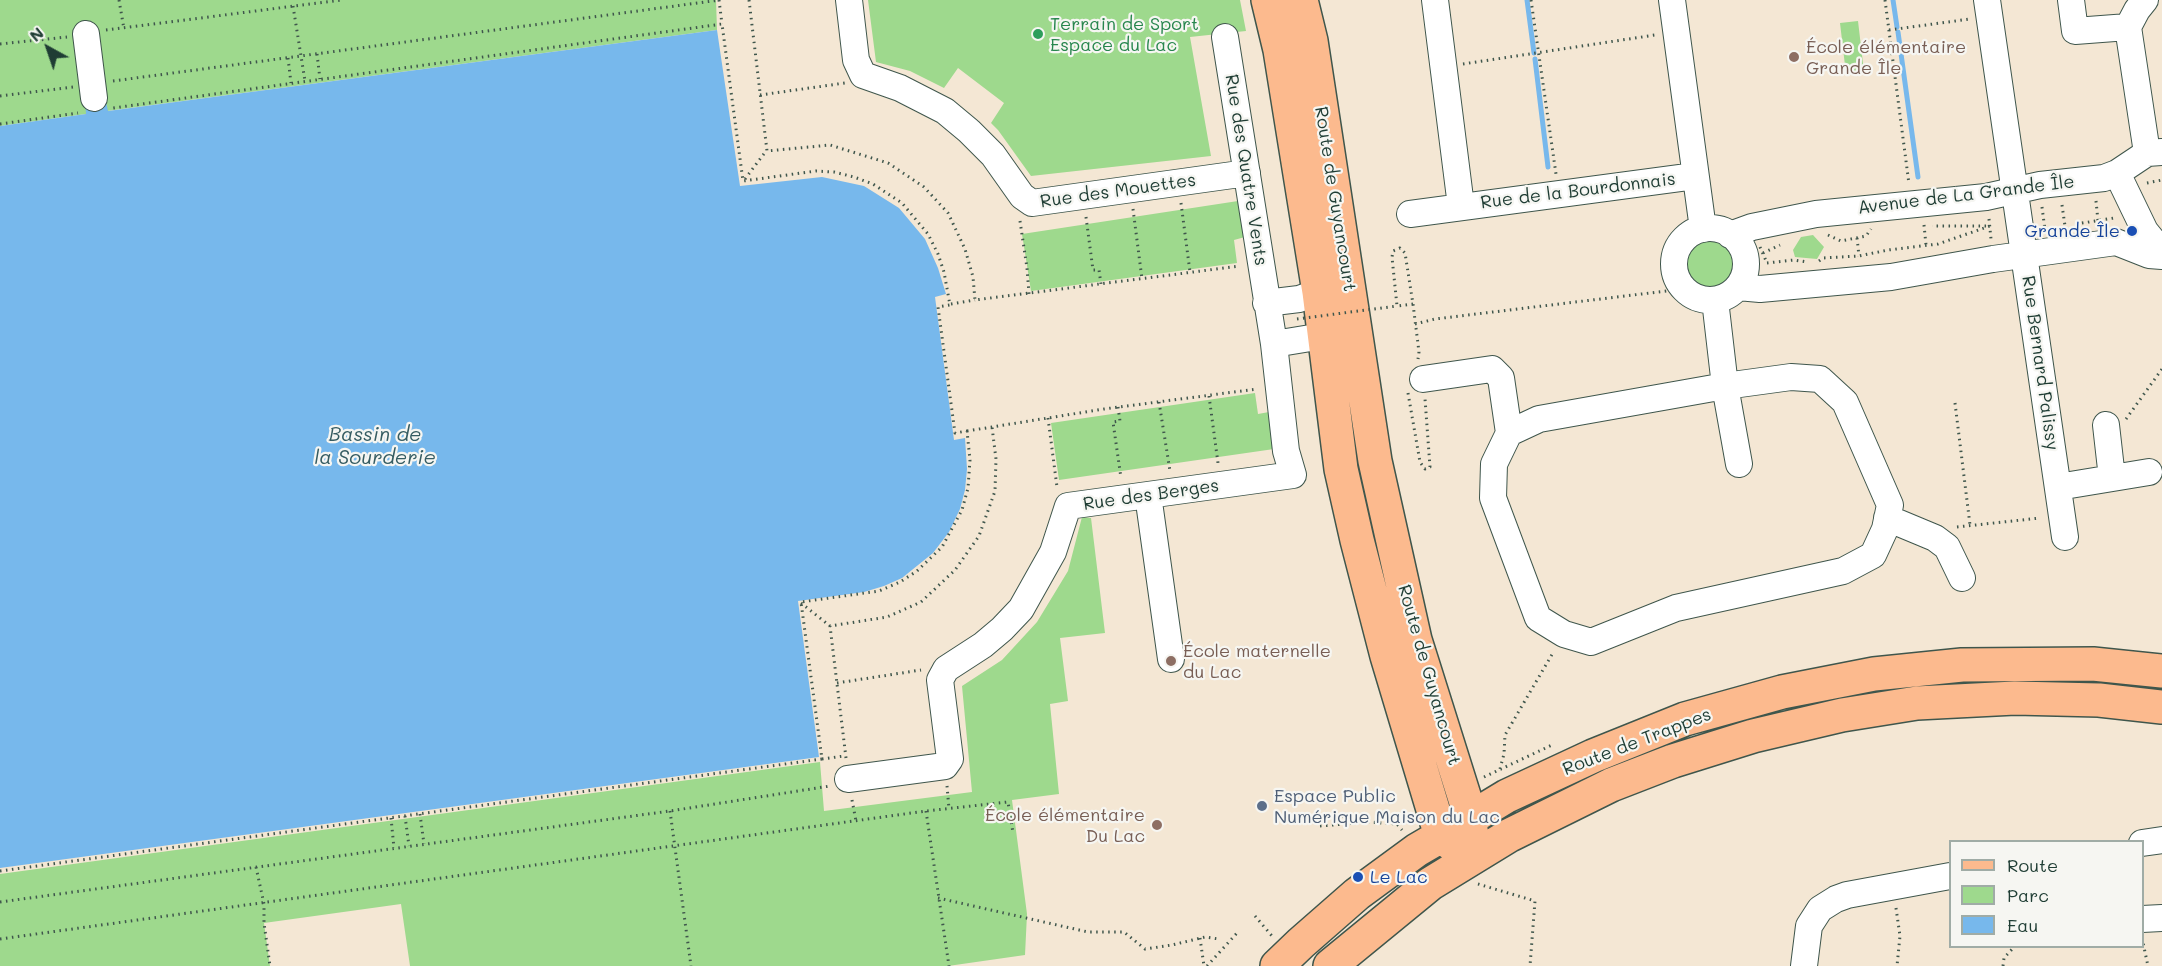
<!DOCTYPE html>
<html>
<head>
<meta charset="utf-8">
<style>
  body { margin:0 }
  #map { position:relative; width:2162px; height:966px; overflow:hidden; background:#f4e7d4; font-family:Mali,sans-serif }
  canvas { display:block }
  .legend { position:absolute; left:1949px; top:840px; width:195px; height:108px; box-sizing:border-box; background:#f6f6f2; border:2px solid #a0aca6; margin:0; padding:8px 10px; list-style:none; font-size:18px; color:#1f3d34 }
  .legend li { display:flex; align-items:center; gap:12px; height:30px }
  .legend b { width:30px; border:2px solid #a0aca6 }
  .north { position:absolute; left:18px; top:18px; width:60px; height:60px; -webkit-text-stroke:4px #f6f6f2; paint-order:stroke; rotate:320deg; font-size:16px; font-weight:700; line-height:24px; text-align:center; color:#1f3d34 }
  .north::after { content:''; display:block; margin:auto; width:21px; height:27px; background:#1f3d34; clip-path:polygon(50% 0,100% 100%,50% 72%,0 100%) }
</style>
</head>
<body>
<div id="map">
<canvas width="2162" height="966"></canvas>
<ul class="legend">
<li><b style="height:8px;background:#fcba8e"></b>Route</li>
<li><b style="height:16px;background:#9ed98d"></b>Parc</li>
<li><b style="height:16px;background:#77b8ec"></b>Eau</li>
</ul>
<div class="north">N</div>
</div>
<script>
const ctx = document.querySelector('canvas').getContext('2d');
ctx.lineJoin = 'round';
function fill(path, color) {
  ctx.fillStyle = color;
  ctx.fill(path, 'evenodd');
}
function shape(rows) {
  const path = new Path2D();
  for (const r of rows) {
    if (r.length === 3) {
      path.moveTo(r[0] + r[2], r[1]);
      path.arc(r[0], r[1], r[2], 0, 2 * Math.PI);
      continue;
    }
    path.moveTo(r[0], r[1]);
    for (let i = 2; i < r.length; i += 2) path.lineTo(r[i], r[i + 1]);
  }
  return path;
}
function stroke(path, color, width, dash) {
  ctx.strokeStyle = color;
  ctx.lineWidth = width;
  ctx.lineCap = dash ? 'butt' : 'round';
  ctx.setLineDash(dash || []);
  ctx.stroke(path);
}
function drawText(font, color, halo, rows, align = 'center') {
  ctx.font = font + ' Mali,sans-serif';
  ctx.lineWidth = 4.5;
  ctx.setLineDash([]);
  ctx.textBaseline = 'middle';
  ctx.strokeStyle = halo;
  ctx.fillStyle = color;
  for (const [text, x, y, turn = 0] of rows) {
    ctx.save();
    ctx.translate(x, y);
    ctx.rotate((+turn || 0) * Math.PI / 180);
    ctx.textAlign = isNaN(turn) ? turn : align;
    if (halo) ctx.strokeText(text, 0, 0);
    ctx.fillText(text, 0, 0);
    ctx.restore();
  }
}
const green = shape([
  [0,0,716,0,717,30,107,111,105,97,86,114,0,126],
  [868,0,1240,0,1246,31,1190,37,1211,156,1031,176,998,130,991,123,1004,103,958,68,944,88,910,71,876,62],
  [1858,21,1864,72,1846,74,1840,23],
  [1238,201,1245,237,1234,240,1237,263,1031,291,1022,234],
  [1813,235,1824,247,1817,259,1795,257,1793,250,1801,237],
  [1709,265,27],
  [1255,393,1258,414,1269,412,1274,449,1059,480,1051,423],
  [1082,517,1091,518,1105,633,1060,638,1068,701,1050,704,1059,794,1012,800,1027,914,1025,955,948,966,410,966,401,904,264,923,270,966,0,966,0,874,820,762,824,811,972,792,962,686,1002,660,1037,622,1068,571]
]);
const water = shape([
  [717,30,740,186,822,177,864,186,899,208,925,239,938,268,946,294,935,297,954,440,965,438,967,469,965,490,960,509,949,532,933,553,902,578,884,586,864,592,798,601,819,757,0,868,0,126,86,114,85,100,105,97,108,111]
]);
const stream = shape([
  [1527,0,1534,53],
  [1893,0,1897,27],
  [1898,32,1918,177],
  [1535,59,1548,167]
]);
const path = shape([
  [119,0,124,29],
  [719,0,722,24],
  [749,0,767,151,830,145,888,163,924,187,948,213,965,249,973,277,975,300,1240,266],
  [1531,0,1556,174],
  [1885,0,1909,184],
  [293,6,305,81],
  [106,30,342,0],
  [1889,30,1970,19],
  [0,44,67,37],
  [317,54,320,79],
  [288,58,291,83],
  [1463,64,1655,35],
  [113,81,720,0],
  [760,95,845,83],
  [0,96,73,87],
  [0,124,78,113],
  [745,179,766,151],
  [2147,183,2162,180],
  [2096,201,2098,221],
  [1181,203,1190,272],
  [2062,205,2065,226],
  [2042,207,2045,230],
  [1133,209,1142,279],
  [1086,217,1093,270,1099,270,1101,284],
  [1989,219,1991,239],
  [1020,221,1027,268,1029,294],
  [2076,224,2114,218],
  [1924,225,1926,245],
  [1828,235,1841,241,1866,236,1871,229],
  [1857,238,1859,256],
  [1760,247,1767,263],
  [1763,253,1780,245],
  [1819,261,1823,258,1859,256,1888,250,1938,244,1990,226,1932,226],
  [1767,263,1794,260,1807,262],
  [951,304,975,300],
  [1413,304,1397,306,1392,257,1393,251,1400,248,1405,253,1413,304,1419,352,1418,359],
  [1415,324,1435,319,1683,289],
  [1408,393,1420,462,1425,469,1430,467,1425,399],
  [1209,396,1218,463],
  [1159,402,1170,471],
  [1955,403,1970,525],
  [1118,407,1120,421,1113,422,1121,478],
  [1048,418,1057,487],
  [2126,419,2162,369],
  [967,431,1104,409,1257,389],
  [1957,527,2040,518],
  [801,603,830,626],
  [837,683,921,670],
  [846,758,830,626,887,617,921,602,955,570,979,536,995,491,996,459,992,427],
  [822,759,844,756],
  [1500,769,1504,754,1505,735,1554,651],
  [1484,777,1552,745],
  [947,786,949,809],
  [852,800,856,821],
  [670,811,691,966],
  [926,811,949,966],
  [420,814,424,844],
  [405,816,409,846],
  [1343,816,1344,824],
  [391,818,394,848],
  [1320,826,1369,822,1397,824,1402,830],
  [256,867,264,904,264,923,270,966],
  [0,871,822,759,801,602,879,591,900,582,917,571,942,547,962,510,968,488,970,460,967,431,955,433,938,307,950,305,944,272,938,254,928,234,902,203,873,184,854,177,834,172,816,171,743,181,722,24,113,108],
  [1478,884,1535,901,1530,966],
  [938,898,1088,932,1124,932,1145,949,1172,945,1205,937,1219,939],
  [0,902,670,811,830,786],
  [1896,908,1900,936,1897,966],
  [1255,916,1272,936],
  [1200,938,1204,966],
  [2142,938,2148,966],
  [0,939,926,811,1008,802,1013,833],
  [1207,966,1237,933],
  [2003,966,2004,958,2015,946]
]);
const minor = shape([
  [849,0,856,60,863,75,900,88,945,111,969,131,993,155,1022,196,1032,203,1247,173],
  [1435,0,1461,206],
  [1672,0,1703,229],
  [1987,0,2065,537],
  [2071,0,2075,31,2128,27],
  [2145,0,2137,10,2128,27,2147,153],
  [86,34,94,98],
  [2117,173,2145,231,2162,252],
  [1410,214,1695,176],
  [1710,264,36],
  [1730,235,1752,227,1816,214,1986,197,2040,185,2104,178,2117,173,2147,153,2162,152],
  [1738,287,1760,289,1891,277,1993,259,2116,242,2149,255,2162,256],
  [1715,300,1725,386,1539,419,1509,433,1494,464,1493,498,1538,618,1564,634,1591,642,1676,608,1843,571,1873,555,1885,529,1890,505,1845,402,1820,379,1791,377,1725,386,1739,464],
  [1266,303,1299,299,1319,292,1337,291],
  [1274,344,1341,333],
  [1423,379,1492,369,1501,378,1509,433],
  [2106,425,2112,478],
  [2058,487,2149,472],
  [1148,495,1171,659],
  [1887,518,1935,538,1947,547,1962,578],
  [848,779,945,766,950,759,940,680,946,669,983,645,1002,629,1021,609,1053,552,1068,506,1293,475,1286,451,1274,344,1225,37],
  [2142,843,2162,840],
  [2142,919,2162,918],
  [1804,966,1809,926,1820,909,1836,899,1847,895,1950,876]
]);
const major = shape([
  [1268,0,1280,50,1319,292,1341,469,1357,540,1387,656,1441,836,1458,849],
  [1301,0,1311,41,1375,461,1415,640,1471,818,1471,839],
  [1277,966,1301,943,1357,894,1417,850,1441,836,1507,796,1593,756,1685,719,1782,692,1874,674,1962,665,2093,664,2162,671],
  [1330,966,1430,884,1510,835,1611,785,1673,761,1753,736,1842,715,1917,703,2015,698,2099,700,2162,707]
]);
const pathBridge = shape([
  [1297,319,1397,306]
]);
const markers = [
  [1038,34,6,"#2e9e5b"],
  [1794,57,6,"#8d6e63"],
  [2132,231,6,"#1a4fb4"],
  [1171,661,6,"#8d6e63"],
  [1262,806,6,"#5c6f8a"],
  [1157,825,6,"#8d6e63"],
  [1358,877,6,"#1a4fb4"]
];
const leisureNames = [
  ["Terrain de Sport",1050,24],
  ["Espace du Lac",1050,45]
];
const educationNames = [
  ["École élémentaire",1806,47],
  ["Grande Île",1806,68],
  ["École maternelle",1183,651],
  ["du Lac",1183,672],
  ["École élémentaire",1145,815,"right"],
  ["Du Lac",1145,836,"right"]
];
const streetNames = [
  ["Rue des Quatre Vents",1246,170,81],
  ["Rue des Mouettes",1118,191,-8],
  ["Rue de la Bourdonnais",1578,191,-7],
  ["Avenue de La Grande Île",1966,195,-7],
  ["Route de Guyancourt",1335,199,81],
  ["Rue Bernard Palissy",2040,363,82],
  ["Rue des Berges",1151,495,-8],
  ["Route de Guyancourt",1429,675,74],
  ["Route de Trappes",1637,742,-21]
];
const transitNames = [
  ["Grande Île",2120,231],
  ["Le Lac",1370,877,"left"]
];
const serviceNames = [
  ["Espace Public",1274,796],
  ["Numérique Maison du Lac",1274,817]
];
const waterNames = [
  ["Bassin de",375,435],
  ["la Sourderie",375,458]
];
fill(green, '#9ed98d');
fill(water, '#77b8ec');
stroke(stream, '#77b8ec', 5);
stroke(minor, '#3f564c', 28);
stroke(major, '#3f564c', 36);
stroke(path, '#3f564c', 3, [1.5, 4.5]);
stroke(minor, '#fff', 26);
stroke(major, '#fcba8e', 33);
stroke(pathBridge, '#3f564c', 3, [1.5, 4.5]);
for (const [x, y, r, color] of markers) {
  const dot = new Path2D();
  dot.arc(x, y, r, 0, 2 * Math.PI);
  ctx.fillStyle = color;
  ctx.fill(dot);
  stroke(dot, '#f6f6f2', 2);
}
drawText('18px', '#27864d', '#f6f6f2', leisureNames, 'left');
drawText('18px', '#785e54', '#f6f6f2', educationNames, 'left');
drawText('18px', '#1f3d34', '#f6f6f2', streetNames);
drawText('18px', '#164399', '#f6f6f2', transitNames, 'right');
drawText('18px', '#4e5e75', '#f6f6f2', serviceNames, 'left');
drawText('italic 20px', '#355c62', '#f6f6f2', waterNames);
</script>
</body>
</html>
